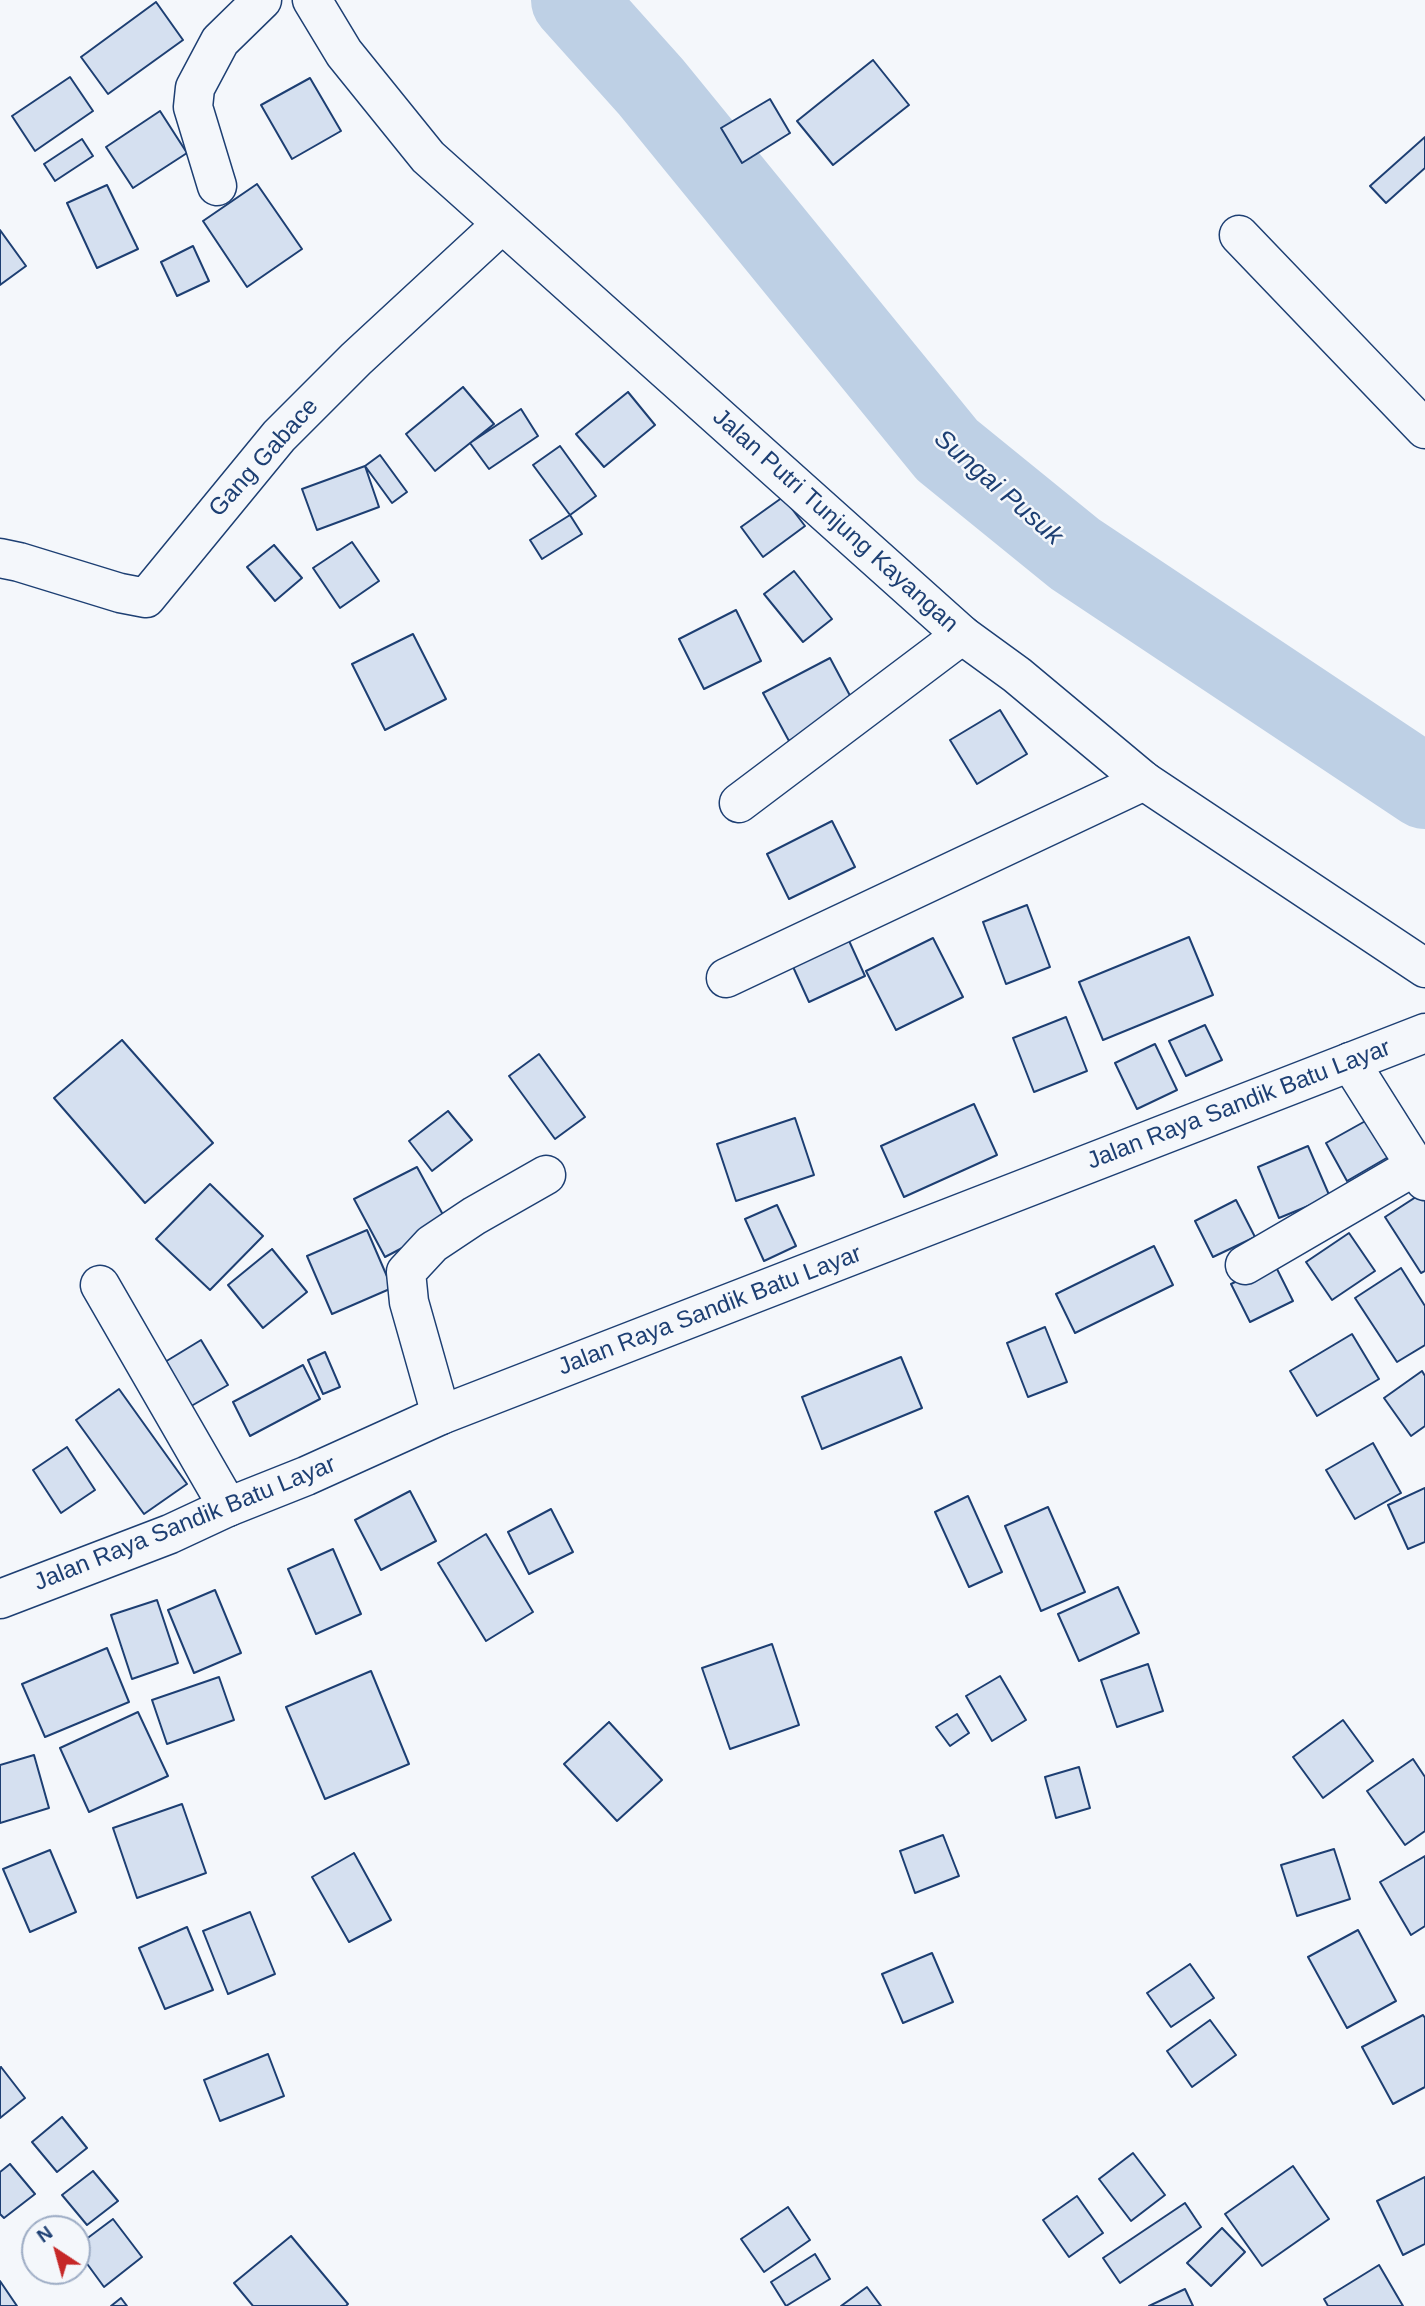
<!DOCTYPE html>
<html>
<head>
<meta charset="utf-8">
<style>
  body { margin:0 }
  #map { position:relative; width:1425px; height:2306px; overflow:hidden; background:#f4f7fb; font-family:Arial,sans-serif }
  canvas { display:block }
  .north { position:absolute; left:21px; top:2215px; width:70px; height:70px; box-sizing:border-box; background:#f4f7fb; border:2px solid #9eadc5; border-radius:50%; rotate:324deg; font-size:19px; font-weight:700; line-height:28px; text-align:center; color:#1d3f73 }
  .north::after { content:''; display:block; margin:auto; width:24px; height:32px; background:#c62828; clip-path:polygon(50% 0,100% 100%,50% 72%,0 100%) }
</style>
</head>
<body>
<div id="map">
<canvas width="1425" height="2306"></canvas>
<div class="north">N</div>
</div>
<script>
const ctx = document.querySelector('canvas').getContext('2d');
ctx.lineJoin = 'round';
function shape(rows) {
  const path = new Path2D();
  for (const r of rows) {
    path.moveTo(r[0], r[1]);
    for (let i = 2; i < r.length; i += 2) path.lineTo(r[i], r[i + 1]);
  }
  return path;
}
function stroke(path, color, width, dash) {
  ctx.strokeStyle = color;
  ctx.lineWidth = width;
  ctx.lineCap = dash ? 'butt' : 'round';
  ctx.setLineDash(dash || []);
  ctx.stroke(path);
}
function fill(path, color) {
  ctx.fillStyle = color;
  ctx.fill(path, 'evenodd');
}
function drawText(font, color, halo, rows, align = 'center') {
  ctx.font = font + ' Arial,sans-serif';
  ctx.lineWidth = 5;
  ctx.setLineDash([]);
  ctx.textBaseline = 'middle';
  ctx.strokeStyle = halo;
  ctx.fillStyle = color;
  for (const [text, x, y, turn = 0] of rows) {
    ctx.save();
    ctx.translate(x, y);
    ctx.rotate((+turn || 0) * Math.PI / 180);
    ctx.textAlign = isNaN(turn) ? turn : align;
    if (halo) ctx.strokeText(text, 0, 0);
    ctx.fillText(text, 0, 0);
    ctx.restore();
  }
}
const river = shape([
  [573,0,651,87,947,450,1075,554,1425,787]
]);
const building = shape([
  [156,2,183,40,108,94,81,57,156,2],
  [873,60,909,105,833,165,797,121,873,60],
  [70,77,93,111,35,151,12,116,70,77],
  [310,78,341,131,292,159,261,105,310,78],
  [770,99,790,133,742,163,721,128,770,99],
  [160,111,187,153,133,188,106,147,160,111],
  [1425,137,1425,168,1386,203,1370,186,1425,137],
  [82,139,93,156,55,181,44,164,82,139],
  [257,184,302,249,247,287,203,221,257,184],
  [107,185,138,249,97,268,67,203,107,185],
  [0,230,26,266,0,285,0,230],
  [193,246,209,281,177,296,161,262,193,246],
  [463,387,494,424,435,471,406,434,463,387],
  [628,392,655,425,604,467,576,434,628,392],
  [521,409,538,436,489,469,470,443,521,409],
  [560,446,596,496,570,515,533,465,560,446],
  [380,455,407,492,392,503,365,466,380,455],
  [365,466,379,507,317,530,302,489,365,466],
  [783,497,805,526,763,557,741,527,783,497],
  [570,515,582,534,542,559,530,540,570,515],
  [352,542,379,581,340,608,313,568,352,542],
  [274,545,302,578,275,601,247,567,274,545],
  [794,571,832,619,803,642,764,594,794,571],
  [736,610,761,661,704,689,679,639,736,610],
  [413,634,446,699,385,730,352,664,413,634],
  [830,658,855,705,789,741,763,693,830,658],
  [1000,710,1027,754,977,784,950,740,1000,710],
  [832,821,855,867,789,899,767,854,832,821],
  [1027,905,1050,967,1006,984,983,922,1027,905],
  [845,932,865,976,809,1002,789,958,845,932],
  [1189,937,1213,995,1103,1040,1079,982,1189,937],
  [933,938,963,997,896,1030,866,971,933,938],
  [1066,1017,1087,1071,1034,1092,1013,1038,1066,1017],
  [1205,1025,1222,1060,1186,1076,1169,1041,1205,1025],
  [122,1040,213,1143,145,1203,54,1098,122,1040],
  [1155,1044,1177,1090,1137,1109,1115,1063,1155,1044],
  [539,1054,585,1117,555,1139,509,1076,539,1054],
  [974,1104,997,1155,904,1197,881,1146,974,1104],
  [448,1111,472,1140,432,1171,409,1141,448,1111],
  [795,1118,814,1175,736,1201,717,1144,795,1118],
  [1369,1119,1390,1156,1347,1181,1326,1143,1369,1119],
  [1308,1146,1330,1197,1279,1218,1258,1167,1308,1146],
  [417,1167,448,1224,385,1257,354,1199,417,1167],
  [210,1184,263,1236,210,1290,156,1239,210,1184],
  [1425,1191,1425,1271,1421,1273,1385,1217,1425,1191],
  [1236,1200,1255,1237,1213,1257,1195,1221,1236,1200],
  [777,1205,796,1246,764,1261,745,1219,777,1205],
  [367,1230,392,1288,332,1314,307,1256,367,1230],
  [1349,1233,1375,1271,1332,1300,1306,1262,1349,1233],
  [1154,1246,1173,1285,1075,1333,1056,1294,1154,1246],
  [272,1249,307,1292,263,1328,228,1285,272,1249],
  [1274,1263,1293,1301,1250,1322,1231,1284,1274,1263],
  [1401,1268,1425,1306,1425,1345,1397,1362,1355,1298,1401,1268],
  [1045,1327,1067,1382,1028,1397,1007,1343,1045,1327],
  [1352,1334,1379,1379,1317,1416,1290,1371,1352,1334],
  [201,1340,228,1385,186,1409,160,1365,201,1340],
  [325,1352,340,1387,323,1394,308,1360,325,1352],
  [901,1357,922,1408,822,1449,802,1397,901,1357],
  [303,1365,320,1399,250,1436,233,1402,303,1365],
  [1422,1371,1425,1376,1425,1426,1411,1436,1384,1398,1422,1371],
  [119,1389,187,1484,144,1514,76,1420,119,1389],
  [1373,1443,1401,1493,1355,1519,1326,1470,1373,1443],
  [67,1447,95,1490,61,1513,33,1470,67,1447],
  [1425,1488,1425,1542,1408,1549,1388,1505,1425,1488],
  [410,1491,436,1541,381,1570,355,1520,410,1491],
  [968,1496,1002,1572,969,1587,935,1512,968,1496],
  [1048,1507,1085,1592,1041,1611,1005,1526,1048,1507],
  [551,1509,573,1552,529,1574,508,1532,551,1509],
  [486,1534,533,1612,486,1641,438,1563,486,1534],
  [333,1549,361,1614,316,1634,288,1569,333,1549],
  [1118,1587,1139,1633,1079,1661,1058,1614,1118,1587],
  [215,1590,241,1653,194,1673,168,1610,215,1590],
  [157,1600,178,1663,132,1679,111,1615,157,1600],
  [772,1644,799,1725,730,1749,702,1668,772,1644],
  [107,1648,129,1702,45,1737,22,1684,107,1648],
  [1148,1664,1163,1711,1117,1727,1101,1680,1148,1664],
  [371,1671,409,1764,325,1799,286,1707,371,1671],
  [1000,1676,1026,1720,992,1741,966,1696,1000,1676],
  [219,1677,234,1720,167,1744,152,1700,219,1677],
  [138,1712,168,1776,89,1812,60,1748,138,1712],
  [957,1714,969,1733,950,1746,936,1727,957,1714],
  [1343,1720,1373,1761,1323,1798,1293,1757,1343,1720],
  [609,1722,662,1780,617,1821,564,1764,609,1722],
  [34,1755,49,1808,0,1823,0,1765,34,1755],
  [1413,1759,1425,1777,1425,1831,1405,1845,1367,1791,1413,1759],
  [1079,1767,1090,1808,1056,1818,1045,1777,1079,1767],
  [182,1804,206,1873,137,1898,113,1828,182,1804],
  [943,1835,959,1876,915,1893,900,1851,943,1835],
  [1334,1849,1350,1899,1297,1916,1281,1865,1334,1849],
  [50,1850,76,1912,30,1932,3,1869,50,1850],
  [354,1853,391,1920,349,1942,312,1877,354,1853],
  [1425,1856,1425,1926,1411,1935,1380,1882,1425,1856],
  [250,1912,275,1974,228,1994,203,1931,250,1912],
  [187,1927,213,1990,165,2009,139,1948,187,1927],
  [1358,1930,1396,2001,1347,2028,1308,1957,1358,1930],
  [932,1953,953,2002,903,2023,882,1974,932,1953],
  [1190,1964,1214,1998,1171,2027,1147,1993,1190,1964],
  [1423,2015,1425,2018,1425,2087,1393,2104,1362,2047,1423,2015],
  [1210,2020,1236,2055,1192,2087,1167,2051,1210,2020],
  [268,2054,284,2096,220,2121,204,2080,268,2054],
  [1,2067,25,2098,0,2118,0,2068,1,2067],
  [62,2117,87,2148,57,2172,32,2142,62,2117],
  [1133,2153,1165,2195,1131,2221,1099,2179,1133,2153],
  [10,2164,35,2194,4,2218,0,2214,0,2172,10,2164],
  [1293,2166,1329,2219,1262,2266,1225,2214,1293,2166],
  [93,2171,118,2201,87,2225,62,2195,93,2171],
  [1425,2177,1425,2244,1403,2255,1377,2201,1425,2177],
  [1077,2196,1103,2233,1069,2257,1043,2220,1077,2196],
  [1185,2203,1201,2227,1120,2283,1103,2258,1185,2203],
  [788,2207,810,2240,764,2272,741,2239,788,2207],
  [113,2219,142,2257,104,2287,77,2250,77,2246,113,2219],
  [1222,2228,1245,2252,1211,2286,1187,2263,1222,2228],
  [291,2236,348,2304,346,2306,253,2306,234,2283,291,2236],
  [815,2254,830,2279,786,2306,771,2282,815,2254],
  [1379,2265,1403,2306,1328,2306,1324,2299,1379,2265],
  [0,2281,17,2306,0,2306,0,2281],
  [867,2287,881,2306,841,2306,867,2287],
  [1185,2289,1193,2306,1149,2306,1185,2289],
  [121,2298,127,2306,111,2306,121,2298]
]);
const street = shape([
  [217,186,193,107,195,88,220,41,262,0],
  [1239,235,1425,429],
  [0,558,19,562,120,593,146,598,279,436,356,359,502,224],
  [739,803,962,635],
  [726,978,1144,781],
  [1350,1062,1425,1181],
  [1245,1265,1415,1166],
  [100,1285,228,1507],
  [441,1415,409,1302,406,1272,432,1244,474,1216,546,1175]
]);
const secondary = shape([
  [312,0,344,53,428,157,962,635,1017,675,1144,781,1425,968],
  [0,1599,170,1534,228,1507,306,1476,441,1415,1425,1033]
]);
const streetNames = [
  ["Gang Gabace",264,458,-48],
  ["Jalan Putri Tunjung Kayangan",835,521,42],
  ["Jalan Raya Sandik Batu Layar",1239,1105,-21],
  ["Jalan Raya Sandik Batu Layar",710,1311,-21],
  ["Jalan Raya Sandik Batu Layar",185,1524,-22]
];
const waterNames = [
  ["Sungai Pusuk",998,488,41]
];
stroke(river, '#bed0e5', 84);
fill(building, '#d5e0f0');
stroke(building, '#1d3f73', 2);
stroke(street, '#1d3f73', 41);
stroke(secondary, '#1d3f73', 41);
stroke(street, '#f4f7fb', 38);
stroke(secondary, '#f4f7fb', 38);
drawText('24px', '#1d3f73', '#f4f7fb', streetNames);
drawText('italic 26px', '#1d3f73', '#f4f7fb', waterNames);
</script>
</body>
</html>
